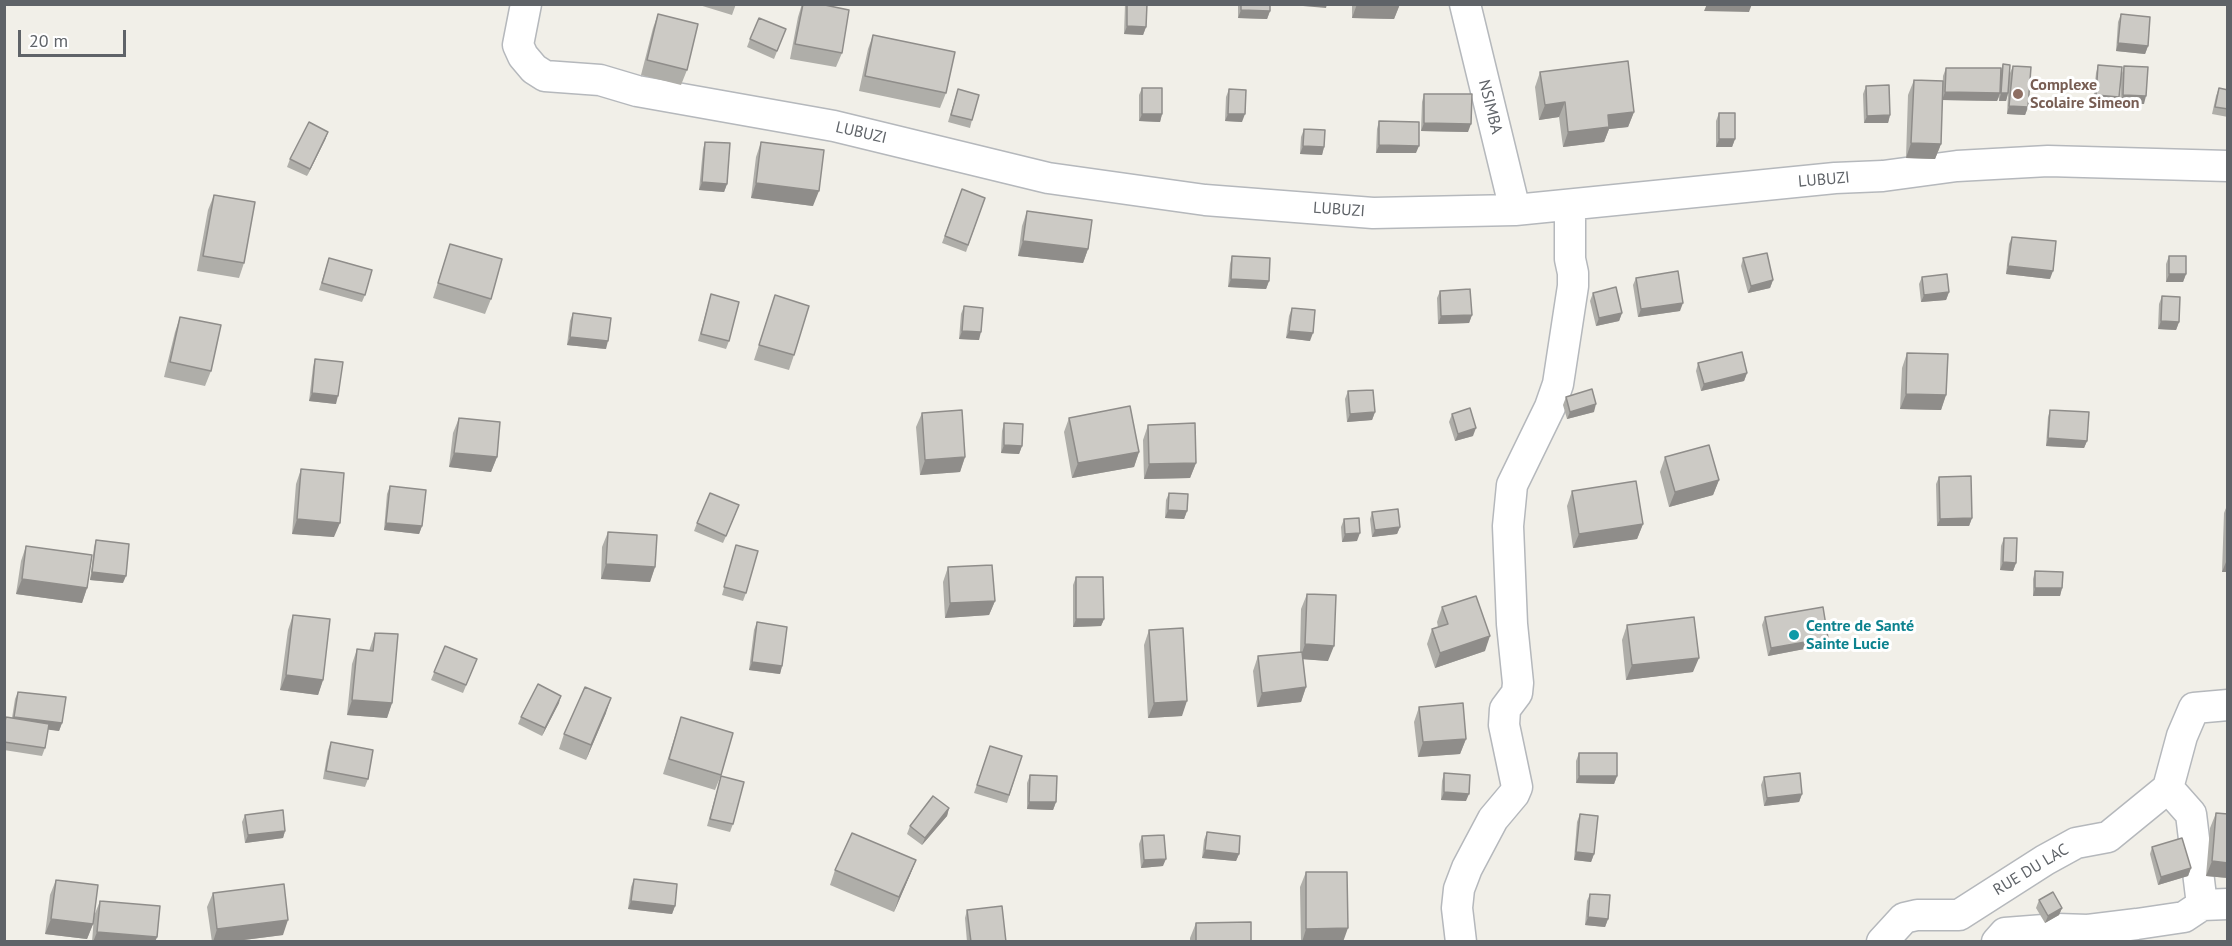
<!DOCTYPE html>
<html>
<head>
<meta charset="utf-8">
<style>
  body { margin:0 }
  #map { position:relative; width:2232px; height:946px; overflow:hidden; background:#f1efe8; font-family:"PT Sans",sans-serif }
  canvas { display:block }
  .frame { position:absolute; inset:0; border:6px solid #5f6368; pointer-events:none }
  .scale { position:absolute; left:18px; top:30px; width:108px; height:27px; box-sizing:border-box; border:3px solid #5f6368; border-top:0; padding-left:8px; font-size:18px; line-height:21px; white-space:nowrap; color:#5f6368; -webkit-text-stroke:4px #fff; paint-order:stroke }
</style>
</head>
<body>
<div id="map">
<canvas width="2232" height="946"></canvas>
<div class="frame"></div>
<div class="scale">20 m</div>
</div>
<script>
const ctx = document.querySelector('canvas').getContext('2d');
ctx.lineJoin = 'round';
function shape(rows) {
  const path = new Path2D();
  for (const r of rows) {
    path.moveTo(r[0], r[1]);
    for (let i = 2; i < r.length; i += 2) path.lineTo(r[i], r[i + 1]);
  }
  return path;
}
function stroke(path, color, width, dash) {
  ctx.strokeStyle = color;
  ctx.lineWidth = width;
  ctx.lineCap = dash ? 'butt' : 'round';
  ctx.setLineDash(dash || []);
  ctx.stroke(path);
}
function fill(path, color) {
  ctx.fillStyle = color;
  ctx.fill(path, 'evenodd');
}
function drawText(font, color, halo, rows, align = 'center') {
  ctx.font = font + ' "PT Sans",sans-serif';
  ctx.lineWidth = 6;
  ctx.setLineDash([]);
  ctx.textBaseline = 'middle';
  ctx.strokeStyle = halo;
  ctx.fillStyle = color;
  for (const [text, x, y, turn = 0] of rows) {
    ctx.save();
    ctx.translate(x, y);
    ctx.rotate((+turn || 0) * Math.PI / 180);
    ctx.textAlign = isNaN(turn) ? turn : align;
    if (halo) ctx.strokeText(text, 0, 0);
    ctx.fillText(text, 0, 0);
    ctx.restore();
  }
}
const street = shape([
  [526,4,518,45,523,56,534,69,545,76,600,80,637,91,834,126,1048,178,1205,200,1373,213,1515,210,1835,178,1883,176,1957,166,2048,161,2228,166],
  [1465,4,1515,210],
  [2168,788,2191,814,2202,905],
  [1461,942,1457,908,1459,889,1467,868,1493,819,1514,794,1517,787,1504,725,1505,709,1517,693,1518,683,1512,624,1508,526,1512,485,1550,407,1558,384,1573,286,1573,273,1570,259,1570,205],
  [1882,942,1904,918,1917,915,1959,915,2045,860,2076,843,2108,837,2168,788,2182,736,2194,708,2228,705],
  [1997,942,2005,933,2057,929,2088,930,2137,924,2184,917,2202,905,2228,904]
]);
const wall = shape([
  [696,4,736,4,732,15],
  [802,4,820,4,842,53,836,67,790,59,798,17],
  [1125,4,1147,4,1146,27,1143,35,1124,34],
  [1238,4,1270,4,1270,11,1267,19,1238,18],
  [1352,4,1400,4,1394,19,1352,18],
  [658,14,687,70,681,85,641,75,653,28],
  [2121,14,2148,46,2145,54,2116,51,2118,22],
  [786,29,774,59,747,47,750,39],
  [873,35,946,93,940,108,859,91,868,49],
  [2003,64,2010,73,2013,66,2028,107,2025,115,2007,114,2008,94,2006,101,1999,101,1999,97,1997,101,1942,100,1943,76,1946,68,2001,70],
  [2098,65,2122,73,2124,66,2144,104,2120,103,2121,82,2119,97,2117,105,2093,102,2096,73],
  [1540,72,1634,112,1628,127,1609,129,1604,142,1563,147,1559,117,1539,120,1535,87],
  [1914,80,1941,144,1935,159,1906,158,1908,95],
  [1866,86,1890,115,1888,123,1864,123,1863,94],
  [1142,88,1162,114,1160,122,1139,121,1139,95],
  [2219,88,2228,90,2228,117,2212,114,2216,96],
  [958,89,972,120,970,128,948,122],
  [1229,89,1242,122,1225,121,1226,97],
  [1424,94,1468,132,1421,131,1422,102],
  [1719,113,1735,139,1732,147,1716,147,1716,121],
  [1379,121,1416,153,1376,153,1377,129],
  [1304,129,1324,147,1322,155,1300,154,1301,137],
  [328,132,325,140,307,176,287,167,290,159],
  [705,142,727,184,724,192,699,190,703,149],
  [761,142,813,206,751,198,756,157],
  [962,189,985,198,966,252,942,243],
  [214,195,244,263,239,278,197,271,208,210],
  [1027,211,1088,249,1083,263,1018,256,1022,226],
  [2012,237,2050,279,2006,274,2009,244],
  [450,244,491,299,485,314,433,298],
  [1232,256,1269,281,1266,289,1228,287,1230,264],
  [2169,256,2186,274,2183,282,2166,282,2166,264],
  [329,258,365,295,362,302,319,290],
  [1743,258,1773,280,1770,288,1748,293,1741,266],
  [1922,277,1949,292,1946,300,1921,302,1919,284],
  [1636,278,1680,311,1638,317,1633,285],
  [1440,291,1472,315,1469,323,1438,324,1437,298],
  [1593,293,1622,313,1619,321,1596,326,1590,301],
  [711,294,729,341,726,349,698,341],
  [775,295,794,355,789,370,754,360],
  [2162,296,2179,322,2176,330,2158,329,2159,304],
  [964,306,979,340,959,339,961,314],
  [1292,308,1310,341,1286,338,1289,316],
  [573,313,606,349,567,345,570,321],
  [180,317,211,371,205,386,164,377,175,332],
  [1907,353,1946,395,1941,410,1900,409,1902,368],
  [315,359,336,404,309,401,313,367],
  [1698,363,1747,373,1744,381,1701,391,1696,371],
  [1348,391,1375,412,1372,420,1347,422,1345,399],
  [1566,397,1594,412,1567,419,1563,405],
  [2050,410,2087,441,2084,448,2046,446,2048,417],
  [922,413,965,457,960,472,920,475,916,427],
  [1452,414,1473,436,1455,441,1449,422],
  [459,418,497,457,491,472,449,467,453,433],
  [1069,418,1139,452,1134,467,1072,478,1064,432],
  [1004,423,1022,446,1019,454,1001,453,1002,431],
  [1148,425,1196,463,1190,478,1144,479,1143,440],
  [1665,457,1719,480,1713,495,1669,507,1660,472],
  [301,469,334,537,292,534,296,484],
  [1939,477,1972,518,1969,526,1937,526,1936,484],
  [390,486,422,526,419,534,384,530,387,494],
  [1572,491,1643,524,1637,539,1573,548,1567,506],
  [1169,493,1187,511,1184,519,1165,518,1166,500],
  [2228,503,2228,572,2222,572,2224,513],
  [1372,512,1400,527,1397,534,1372,537,1370,519],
  [736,513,723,543,694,531,697,523],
  [1344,519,1357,541,1342,542,1341,527],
  [608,532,655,567,650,582,601,579,602,547],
  [2004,538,2016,563,2013,571,2000,570,2001,546],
  [96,540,123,583,90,580,94,547],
  [736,545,746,593,743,601,722,595],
  [26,546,87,588,82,603,16,594,21,561],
  [948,567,995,601,989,615,945,618,943,582],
  [2035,571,2062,588,2060,596,2033,596,2033,579],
  [1076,577,1104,619,1101,626,1073,627,1073,585],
  [1307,594,1328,661,1303,659,1306,687,1301,702,1257,707,1253,671,1258,656,1300,652,1301,609],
  [1442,607,1485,651,1435,668,1427,644,1432,629,1438,627,1437,622],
  [293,615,323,680,318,695,280,690,288,630],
  [1765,617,1828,638,1825,645,1768,656,1762,625],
  [757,622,782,666,780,674,749,670,754,630],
  [1627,625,1693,672,1626,680,1622,640],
  [1149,630,1182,716,1148,718,1144,645],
  [375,633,392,703,387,718,347,715,352,664,357,649,369,651],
  [445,646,477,659,463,693,431,680],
  [18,692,62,723,59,731,48,729,45,748,42,756,4,750,4,725,12,718,15,699],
  [559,703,542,736,518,724,521,717],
  [1419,707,1466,739,1460,754,1418,757,1414,722],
  [606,713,586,760,559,749,564,734],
  [681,717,721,775,715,790,663,774],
  [331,742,368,779,365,787,323,779,328,750],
  [990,746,1022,756,1007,803,974,793],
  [1579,753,1617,776,1614,784,1576,783,1576,761],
  [1444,773,1466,801,1441,800,1442,781],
  [1030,775,1056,802,1053,810,1027,809,1027,783],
  [721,776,733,824,730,832,707,826],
  [1764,777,1802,794,1799,802,1764,806,1761,785],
  [949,808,947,816,922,845,907,834,910,826],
  [2216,813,2228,878,2206,876,2210,828],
  [1580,814,1594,854,1591,862,1574,860,1577,822],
  [245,815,285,831,283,838,245,843,242,822],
  [1207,832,1239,854,1236,861,1202,858,1204,840],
  [1142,836,1163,866,1141,868,1139,844],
  [2152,847,2191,868,2188,876,2158,885,2150,854],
  [916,860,910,875,894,912,830,885,835,870],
  [1306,872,1343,942,1301,942,1300,887],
  [634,879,675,906,672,914,628,909,631,887],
  [56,880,93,924,87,939,45,934,50,895],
  [213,893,283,935,228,942,212,942,207,907],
  [1590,894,1608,919,1605,927,1585,925,1587,901],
  [2039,900,2062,908,2059,915,2045,923,2036,908],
  [100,901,157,937,155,942,92,942,94,916],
  [967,910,1006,942,967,942,965,918],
  [1196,923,1251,942,1190,942,1190,938]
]);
const shadedWall = shape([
  [1304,4,1327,4,1326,8,1303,6],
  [1357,4,1400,4,1394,19,1352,18],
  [1520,4,1537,4,1536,6,1520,6],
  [1539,4,1569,4,1568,6],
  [1707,4,1752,4,1749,12,1704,11],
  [1886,4,1905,4,1904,6],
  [1241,10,1270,11,1267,19,1238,18],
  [1127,26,1146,27,1143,35,1124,34],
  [2118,43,2148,46,2145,54,2116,51],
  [1945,92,2000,93,1997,101,1942,100],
  [2001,93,2008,93,2006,101,1999,101],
  [2096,95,2119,97,2117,105,2093,102],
  [2123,95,2146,96,2144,104,2120,103],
  [1565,102,1559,117,1539,120,1545,105],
  [2009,106,2028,107,2025,115,2007,114],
  [1634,112,1628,127,1609,129,1604,142,1563,147,1568,132,1608,115],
  [1142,114,1162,114,1160,122,1139,121],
  [1228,114,1245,114,1242,122,1225,121],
  [1890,115,1888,123,1864,123,1867,116],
  [1424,123,1471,124,1468,132,1421,131],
  [328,132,325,140,307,176,310,169],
  [1719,139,1735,139,1732,147,1716,147],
  [1911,143,1941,144,1935,159,1906,158],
  [1379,145,1419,146,1416,153,1376,153],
  [1303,146,1324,147,1322,155,1300,154],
  [702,182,727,184,724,192,699,190],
  [756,183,819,191,813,206,751,198],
  [1023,241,1088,249,1083,263,1018,256],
  [2008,266,2053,271,2050,279,2006,274],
  [2169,274,2186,274,2183,282,2166,282],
  [1231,279,1269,281,1266,289,1228,287],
  [1773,280,1770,288,1748,293,1751,286],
  [1949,292,1946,300,1921,302,1924,295],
  [1683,303,1680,311,1638,317,1641,309],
  [1622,313,1619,321,1596,326,1599,318],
  [1472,315,1469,323,1438,324,1441,316],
  [2161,321,2179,322,2176,330,2158,329],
  [962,331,981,332,979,340,959,339],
  [1289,331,1313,333,1310,341,1286,338],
  [570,337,608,341,606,349,567,345],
  [1747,373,1744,381,1701,391,1704,384],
  [312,393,338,396,336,404,309,401],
  [1906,394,1946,395,1941,410,1900,409],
  [1596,404,1594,412,1567,419,1570,412],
  [1375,412,1372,420,1347,422,1350,414],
  [1476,428,1473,436,1455,441,1458,434],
  [2048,438,2087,441,2084,448,2046,446],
  [1004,445,1022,446,1019,454,1001,453],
  [1139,452,1134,467,1072,478,1078,463],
  [454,453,497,457,491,472,449,467],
  [965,457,960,472,920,475,925,460],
  [1196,463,1190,478,1144,479,1149,464],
  [1719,480,1713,495,1669,507,1675,492],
  [1168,510,1187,511,1184,519,1165,518],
  [1972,518,1969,526,1937,526,1940,519],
  [297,519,340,523,334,537,292,534],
  [386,523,422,526,419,534,384,530],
  [1643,524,1637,539,1573,548,1579,534],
  [1400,527,1397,534,1372,537,1375,530],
  [1360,533,1357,541,1342,542,1345,534],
  [2228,557,2228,572,2222,572],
  [2003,562,2016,563,2013,571,2000,570],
  [606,564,655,567,650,582,601,579],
  [92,572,126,576,123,583,90,580],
  [22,579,87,588,82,603,16,594],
  [2035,588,2062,588,2060,596,2033,596],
  [995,601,989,615,945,618,950,603],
  [1076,619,1104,619,1101,626,1073,627],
  [1490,636,1485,651,1435,668,1440,653],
  [1828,638,1825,645,1768,656,1771,648],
  [1305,644,1334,646,1328,661,1300,659],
  [1699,658,1693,672,1626,680,1632,665],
  [752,662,782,666,780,674,749,670],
  [286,675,323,680,318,695,280,690],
  [1306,687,1301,702,1257,707,1262,693],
  [561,696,559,703,542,736,545,728],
  [611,698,606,713,586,760,591,745],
  [352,700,392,703,387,718,347,715],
  [1187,701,1182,716,1148,718,1154,703],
  [14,717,62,723,59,731,11,725],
  [1466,739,1460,754,1418,757,1423,742],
  [1579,776,1617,776,1614,784,1576,783],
  [1444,792,1469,794,1466,801,1441,800],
  [1802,794,1799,802,1764,806,1767,798],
  [1029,802,1056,802,1053,810,1027,809],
  [949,808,947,816,922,845,925,838],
  [285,831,283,838,245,843,248,835],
  [1205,850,1239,854,1236,861,1202,858],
  [1576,852,1594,854,1591,862,1574,860],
  [1166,859,1163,866,1141,868,1144,860],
  [916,860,910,875,894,912,899,897],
  [2212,861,2228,863,2228,878,2206,876],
  [2191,868,2188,876,2158,885,2161,877],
  [631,901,675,906,672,914,628,909],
  [2062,908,2059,915,2045,923,2048,916],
  [1588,917,1608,919,1605,927,1585,925],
  [51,919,93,924,87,939,45,934],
  [288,920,283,935,228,942,213,942,217,929],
  [1348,928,1343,942,1302,942,1306,929],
  [97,932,157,937,155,942,93,942]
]);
const building = shape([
  [803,4,820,4,849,10,842,53,795,44,803,4],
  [1127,4,1147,4,1146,27,1127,26,1127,4],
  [1241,4,1270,4,1270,11,1241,10,1241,4],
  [658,14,698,24,687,70,647,60,658,14],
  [2121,14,2150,17,2148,46,2118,43,2121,14],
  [759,18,786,29,777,51,750,39,759,18],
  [873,35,955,52,946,93,865,76,873,35],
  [1628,61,1634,112,1608,115,1609,127,1568,132,1565,102,1545,105,1540,72,1628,61],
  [2003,64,2010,65,2008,93,2001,93,2003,64],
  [2098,65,2122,67,2119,97,2096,95,2098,65],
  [2013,66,2031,67,2028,107,2009,106,2013,66],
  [2124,66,2148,67,2146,96,2123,95,2124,66],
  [1946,68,2001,68,2000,93,1945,92,1946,68],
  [1914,80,1943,81,1941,144,1911,143,1914,80],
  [1889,85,1890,115,1867,116,1866,86,1889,85],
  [1142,88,1162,88,1162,114,1142,114,1142,88],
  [2219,88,2228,90,2228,109,2215,107,2219,88],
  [958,89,979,95,972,120,951,115,958,89],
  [1229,89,1246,90,1245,114,1228,114,1229,89],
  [1424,94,1472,94,1471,124,1424,123,1424,94],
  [1719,113,1735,113,1735,139,1719,139,1719,113],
  [1379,121,1419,122,1419,146,1379,145,1379,121],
  [309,122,328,132,310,169,290,159,309,122],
  [1304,129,1325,130,1324,147,1303,146,1304,129],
  [705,142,730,143,727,184,702,182,705,142],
  [761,142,824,150,819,191,756,183,761,142],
  [962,189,985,198,968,245,945,236,962,189],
  [214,195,255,202,244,263,203,256,214,195],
  [1027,211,1092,220,1088,249,1023,241,1027,211],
  [2012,237,2056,241,2053,271,2008,266,2012,237],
  [450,244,502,259,491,299,438,283,450,244],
  [1767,253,1773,280,1751,286,1743,258,1767,253],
  [1232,256,1270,258,1269,281,1231,279,1232,256],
  [2169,256,2186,256,2186,274,2169,274,2169,256],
  [329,258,372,270,365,295,322,283,329,258],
  [1678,271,1683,303,1641,309,1636,278,1678,271],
  [1947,274,1949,292,1924,295,1922,277,1947,274],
  [1616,287,1622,313,1599,318,1593,293,1616,287],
  [1470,289,1472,315,1441,316,1440,291,1470,289],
  [711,294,739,302,729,341,701,334,711,294],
  [775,295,809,306,794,355,759,345,775,295],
  [2162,296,2180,297,2179,322,2161,321,2162,296],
  [964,306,983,308,981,332,962,331,964,306],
  [1292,308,1315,310,1313,333,1289,331,1292,308],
  [573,313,611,318,608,341,570,337,573,313],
  [180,317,221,325,211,371,170,362,180,317],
  [1742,352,1747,373,1704,384,1698,363,1742,352],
  [1907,353,1948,354,1946,395,1906,394,1907,353],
  [315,359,343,362,338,396,312,393,315,359],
  [1592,389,1596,404,1570,412,1566,397,1592,389],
  [1373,390,1375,412,1350,414,1348,391,1373,390],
  [1130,406,1139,452,1078,463,1069,418,1130,406],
  [1470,408,1476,428,1458,434,1452,414,1470,408],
  [962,410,965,457,925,460,922,413,962,410],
  [2050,410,2089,412,2087,441,2048,438,2050,410],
  [459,418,500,422,497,457,454,453,459,418],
  [1004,423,1023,424,1022,446,1004,445,1004,423],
  [1195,423,1196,463,1149,464,1148,425,1195,423],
  [1709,445,1719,480,1675,492,1665,457,1709,445],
  [301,469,344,473,340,523,297,519,301,469],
  [1971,476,1972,518,1940,519,1939,477,1971,476],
  [1636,481,1643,524,1579,534,1572,491,1636,481],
  [390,486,426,490,422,526,386,523,390,486],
  [710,493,739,505,726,536,697,523,710,493],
  [1169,493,1188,494,1187,511,1168,510,1169,493],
  [1398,509,1400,527,1375,530,1372,512,1398,509],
  [1359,518,1360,533,1345,534,1344,519,1359,518],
  [608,532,657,535,655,567,606,564,608,532],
  [2004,538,2017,538,2016,563,2003,562,2004,538],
  [96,540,129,544,126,576,92,572,96,540],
  [736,545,758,551,746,593,724,587,736,545],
  [26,546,92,555,87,588,22,579,26,546],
  [992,565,995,601,950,603,948,567,992,565],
  [2035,571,2063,572,2062,588,2035,588,2035,571],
  [1076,577,1103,577,1104,619,1076,619,1076,577],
  [1307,594,1336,595,1334,646,1305,644,1307,594],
  [1476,596,1490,636,1440,653,1432,629,1448,624,1442,607,1476,596],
  [1823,607,1828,638,1771,648,1765,617,1823,607],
  [293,615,330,619,323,680,286,675,293,615],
  [1694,617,1699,658,1632,665,1627,625,1694,617],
  [757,622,787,627,782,666,752,662,757,622],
  [1183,628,1187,701,1154,703,1149,630,1183,628],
  [375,633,398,634,392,703,352,700,357,649,373,651,375,633],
  [445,646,477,659,466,685,434,672,445,646],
  [1302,652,1306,687,1262,693,1258,656,1302,652],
  [538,684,561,696,545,728,521,717,538,684],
  [585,687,611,698,591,745,564,734,585,687],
  [18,692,66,697,62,723,14,717,18,692],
  [1463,703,1466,739,1423,742,1419,707,1463,703],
  [6,717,49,724,45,748,4,742,4,725,6,717],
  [681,717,733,733,721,775,669,759,681,717],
  [331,742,373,750,368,779,326,771,331,742],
  [990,746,1022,756,1009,795,977,785,990,746],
  [1579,753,1617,753,1617,776,1579,776,1579,753],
  [1444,773,1470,775,1469,794,1444,792,1444,773],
  [1800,773,1802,794,1767,798,1764,777,1800,773],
  [1030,775,1057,776,1056,802,1029,802,1030,775],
  [721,776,744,782,733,824,710,819,721,776],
  [933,796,949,808,925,838,910,826,933,796],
  [283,810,285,831,248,835,245,815,283,810],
  [2216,813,2228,814,2228,863,2212,861,2216,813],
  [1580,814,1598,816,1594,854,1576,852,1580,814],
  [1207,832,1240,836,1239,854,1205,850,1207,832],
  [852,833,916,860,899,897,835,870,852,833],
  [1164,835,1166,859,1144,860,1142,836,1164,835],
  [2182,838,2191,868,2161,877,2152,847,2182,838],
  [1306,872,1347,872,1348,928,1306,929,1306,872],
  [634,879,677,884,675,906,631,901,634,879],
  [56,880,98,885,93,924,51,919,56,880],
  [284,884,288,920,217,929,213,893,284,884],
  [2053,892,2062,908,2048,916,2039,900,2053,892],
  [1590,894,1610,895,1608,919,1588,917,1590,894],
  [100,901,160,906,157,937,97,932,100,901],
  [1002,906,1006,942,971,942,967,910,1002,906],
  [1251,922,1251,942,1196,942,1196,923,1251,922]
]);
const markers = [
  [2018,94,6,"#8d6e63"],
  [1794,635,6,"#0f9aa8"]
];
const educationNames = [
  ["Complexe",2030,85],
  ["Scolaire Simeon",2030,103]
];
const streetNames = [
  ["NSIMBA",1490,107,76],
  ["LUBUZI",861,133,13],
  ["LUBUZI",1824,180,-5],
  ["LUBUZI",1339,210,4],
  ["RUE DU LAC",2031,870,-31]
];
const cultureNames = [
  ["Centre de Santé",1806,626],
  ["Sainte Lucie",1806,644]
];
stroke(street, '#b5b8bc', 33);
stroke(street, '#fff', 30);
fill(wall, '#afaea9');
fill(shadedWall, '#8f8d8a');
fill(building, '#cccac5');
stroke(building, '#8f8d8a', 1.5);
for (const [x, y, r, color] of markers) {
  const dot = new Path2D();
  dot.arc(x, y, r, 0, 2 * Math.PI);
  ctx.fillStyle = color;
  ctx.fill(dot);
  stroke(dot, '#fff', 2);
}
drawText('bold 16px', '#785e54', '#fff', educationNames, 'left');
drawText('16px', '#5f6368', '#fff', streetNames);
drawText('bold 16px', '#0d838f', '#fff', cultureNames, 'left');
</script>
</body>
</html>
